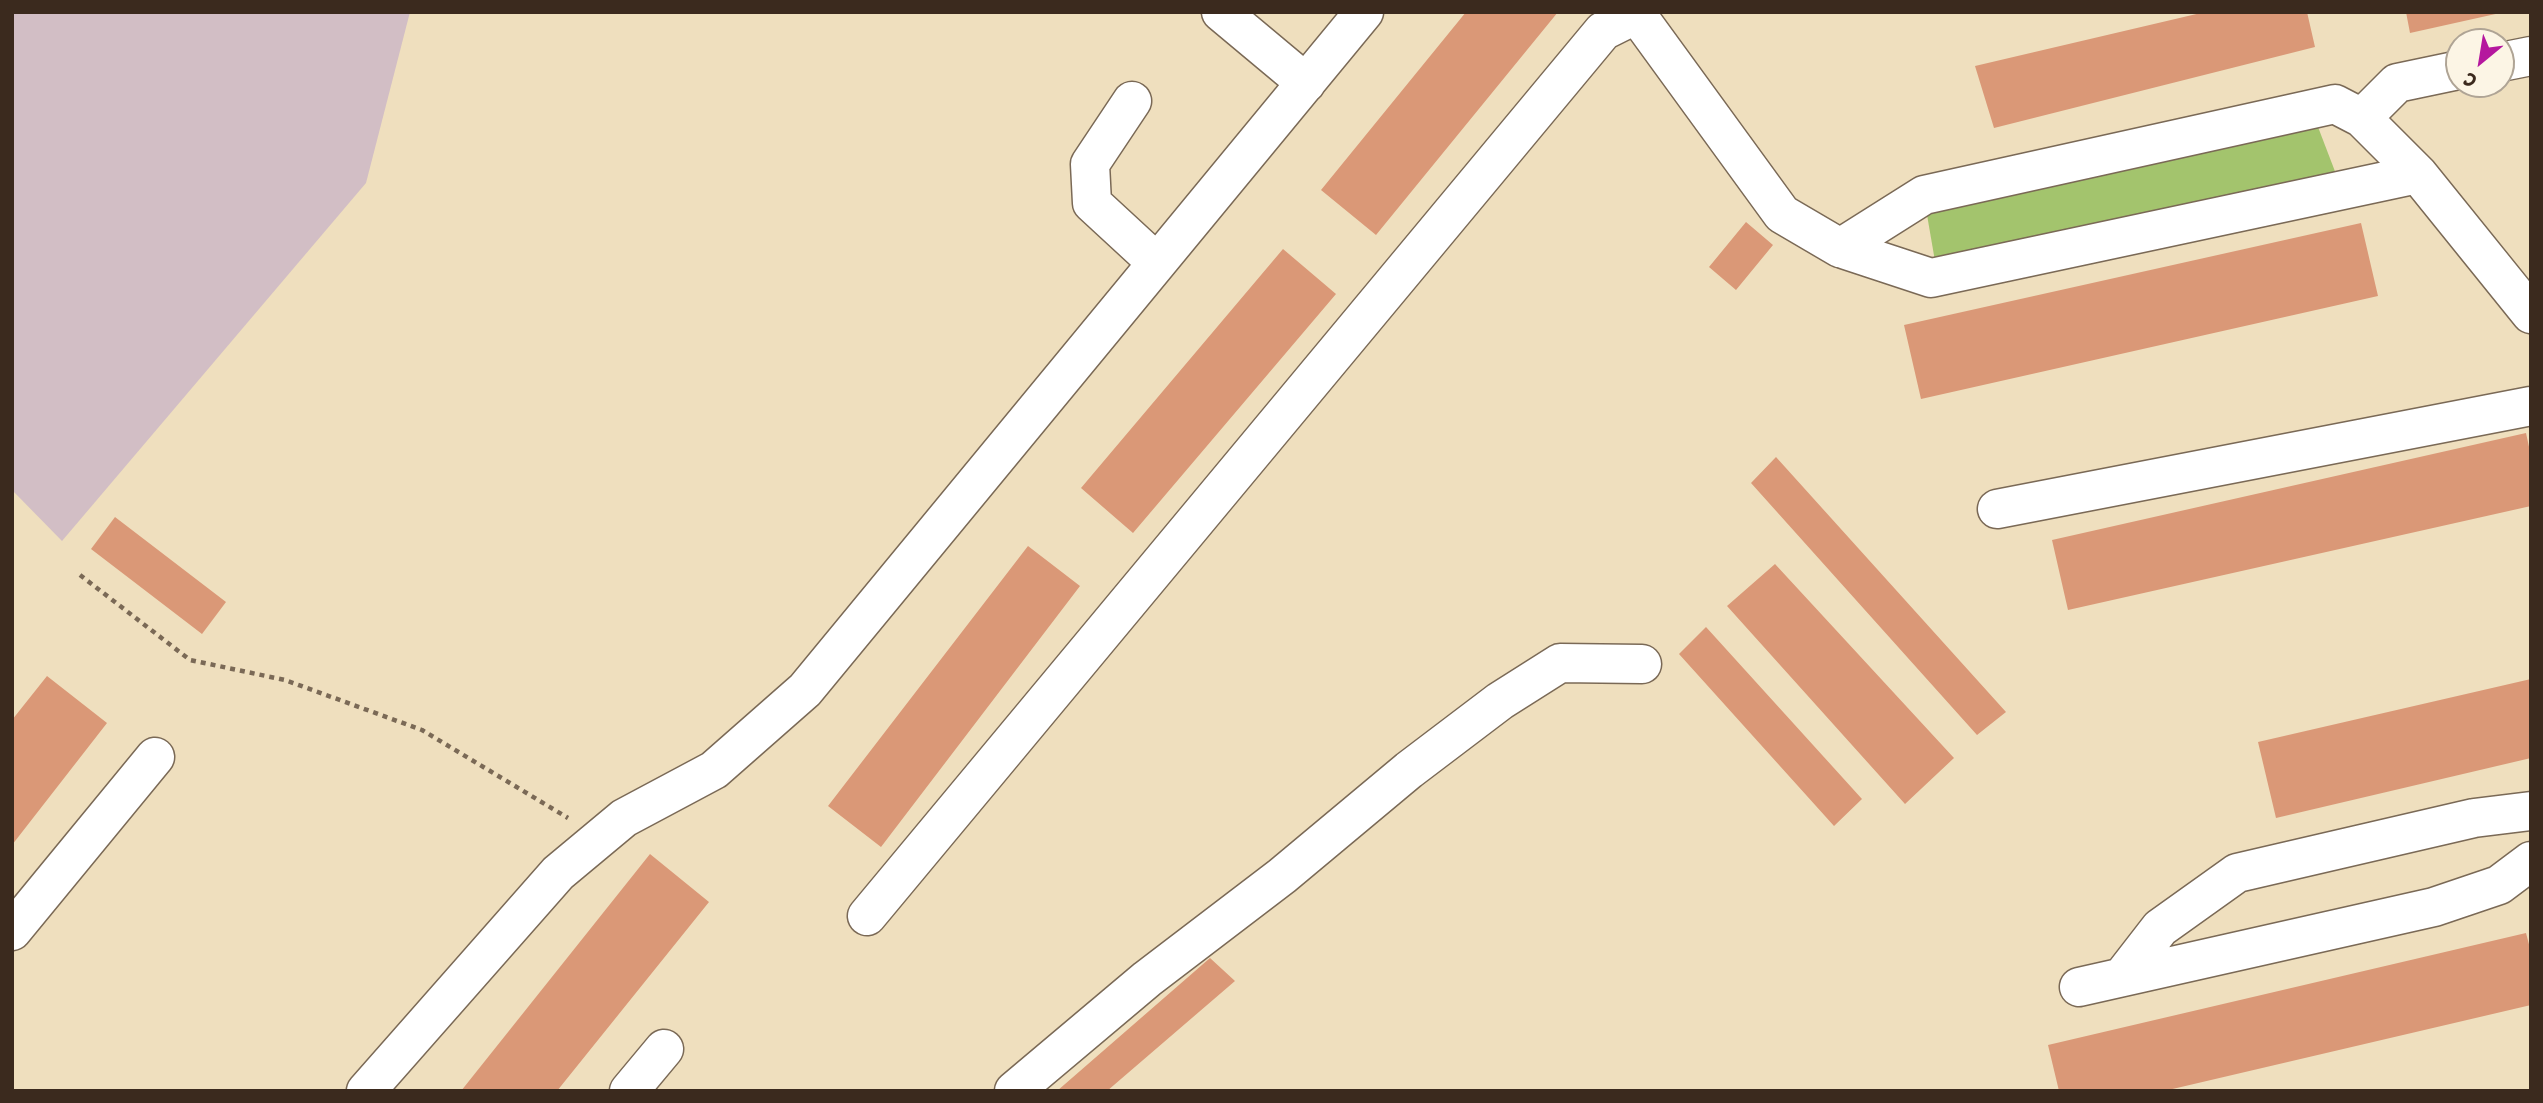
<!DOCTYPE html>
<html>
<head>
<meta charset="utf-8">
<style>
  body { margin:0 }
  #map { position:relative; width:2543px; height:1103px; overflow:hidden; background:#efdfbe; font-family:"Shantell Sans",sans-serif }
  canvas { display:block }
  .frame { position:absolute; inset:0; border:14px solid #3b2a1e; pointer-events:none }
  .north { position:absolute; left:2445px; top:28px; width:70px; height:70px; box-sizing:border-box; background:#fcf5e5; border:2px solid #afa495; border-radius:50%; rotate:210deg; font-size:19px; font-weight:700; line-height:28px; text-align:center; color:#3b2a1e }
  .north::after { content:''; display:block; margin:auto; width:24px; height:32px; background:#b5179e; clip-path:polygon(50% 0,100% 100%,50% 72%,0 100%) }
</style>
</head>
<body>
<div id="map">
<canvas width="2543" height="1103"></canvas>
<div class="frame"></div>
<div class="north">С</div>
</div>
<script>
const ctx = document.querySelector('canvas').getContext('2d');
ctx.lineJoin = 'round';
function fill(path, color) {
  ctx.fillStyle = color;
  ctx.fill(path, 'evenodd');
}
function shape(rows) {
  const path = new Path2D();
  for (const r of rows) {
    path.moveTo(r[0], r[1]);
    for (let i = 2; i < r.length; i += 2) path.lineTo(r[i], r[i + 1]);
  }
  return path;
}
function stroke(path, color, width, dash) {
  ctx.strokeStyle = color;
  ctx.lineWidth = width;
  ctx.lineCap = dash ? 'butt' : 'round';
  ctx.setLineDash(dash || []);
  ctx.stroke(path);
}
const industrial = shape([
  [12,12,410,12,366,183,62,541,12,490]
]);
const green = shape([
  [2318,127,2336,174,1936,267,1926,209]
]);
const building = shape([
  [1466,12,1558,12,1376,235,1321,190],
  [2205,12,2307,12,2315,47,1994,128,1975,66],
  [2406,12,2500,12,2500,13,2410,33],
  [1746,222,1773,245,1736,290,1709,267],
  [2361,223,2378,296,1921,399,1904,325],
  [1283,249,1336,294,1133,533,1081,488],
  [2526,433,2531,456,2531,506,2068,610,2052,540],
  [1776,457,2006,712,1977,735,1751,483],
  [115,517,226,602,202,634,91,549],
  [1028,546,1080,586,881,847,828,806],
  [1775,564,1954,758,1905,804,1727,606],
  [1706,627,1862,799,1834,826,1679,654],
  [47,676,107,723,12,845,12,720],
  [2531,679,2531,758,2276,818,2258,742],
  [650,854,709,902,557,1091,461,1091],
  [2526,933,2531,952,2531,1005,2164,1091,2059,1091,2048,1045],
  [1210,958,1235,981,1107,1091,1057,1091]
]);
const path = shape([
  [80,575,190,660,285,680,422,730,568,818]
]);
const minor = shape([
  [1221,12,1306,83],
  [1635,12,1782,214,1840,248,1924,195,2335,104,2362,118,2418,174,2531,314],
  [2501,62,2531,56],
  [1132,101,1090,164,1092,203,1157,263],
  [2362,118,2397,83,2459,70],
  [1840,248,1931,278,2418,174],
  [1997,509,2531,406],
  [867,916,1603,31,1637,14],
  [12,931,155,757],
  [2122,977,2160,928,2237,873,2474,818,2531,811],
  [2079,987,2434,907,2499,885,2531,861],
  [366,1091,558,873,624,818,714,770,805,690,1364,12],
  [629,1091,664,1049],
  [1014,1091,1147,979,1282,876,1409,770,1500,701,1560,663,1642,664]
]);
fill(industrial, '#d2bec5');
fill(green, '#a3c46d');
fill(building, '#da9877');
stroke(minor, '#7a6956', 41);
stroke(path, '#7a6956', 4.5, [5, 5]);
stroke(minor, '#fff', 38);
</script>
</body>
</html>
